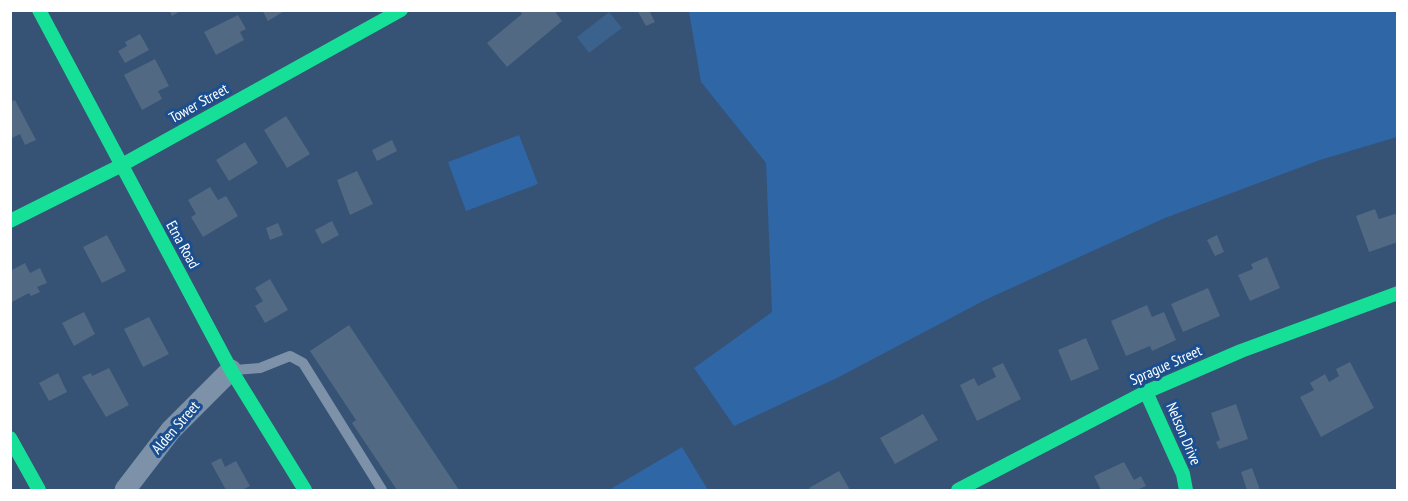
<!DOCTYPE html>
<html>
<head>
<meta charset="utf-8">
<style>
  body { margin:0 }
  #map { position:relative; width:1408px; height:501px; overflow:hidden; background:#365274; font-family:"PT Sans Narrow",sans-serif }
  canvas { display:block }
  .frame { position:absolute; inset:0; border:12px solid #fff; pointer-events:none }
</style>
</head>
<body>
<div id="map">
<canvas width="1408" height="501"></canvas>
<div class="frame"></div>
</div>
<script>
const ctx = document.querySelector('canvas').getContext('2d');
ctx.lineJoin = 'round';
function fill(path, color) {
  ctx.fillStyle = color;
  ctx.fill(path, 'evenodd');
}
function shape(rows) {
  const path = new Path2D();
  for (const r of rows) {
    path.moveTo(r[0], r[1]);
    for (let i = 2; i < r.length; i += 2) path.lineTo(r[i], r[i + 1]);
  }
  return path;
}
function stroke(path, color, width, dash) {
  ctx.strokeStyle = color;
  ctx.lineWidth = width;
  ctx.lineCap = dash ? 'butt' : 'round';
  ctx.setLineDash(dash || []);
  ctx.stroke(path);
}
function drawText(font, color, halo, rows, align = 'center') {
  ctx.font = font + ' "PT Sans Narrow",sans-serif';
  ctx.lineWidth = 6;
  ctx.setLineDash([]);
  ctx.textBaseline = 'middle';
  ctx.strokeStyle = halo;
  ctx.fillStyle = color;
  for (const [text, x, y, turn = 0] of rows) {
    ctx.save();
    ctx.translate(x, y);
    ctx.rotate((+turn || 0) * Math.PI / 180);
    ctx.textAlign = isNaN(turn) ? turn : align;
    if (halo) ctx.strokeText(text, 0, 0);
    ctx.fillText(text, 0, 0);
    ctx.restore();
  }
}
const green = shape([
  [1398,11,1397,137,1320,160,1165,218,985,300,837,378,734,426,694,368,772,312,766,163,701,82,689,12],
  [519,135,538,184,466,211,448,162],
  [682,447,708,490,609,490]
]);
const water = shape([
  [609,12,622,28,589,53,577,37]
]);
const building = shape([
  [169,10,182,10,172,16],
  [262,10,286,10,268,21],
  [519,10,554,10,562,21,507,67,487,43,522,14],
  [637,10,649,10,655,22,646,26],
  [238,15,246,29,240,32,244,40,216,55,204,32],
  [140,34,149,50,125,63,118,51,127,46,125,42],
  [155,59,169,86,158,91,162,99,142,110,124,75],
  [15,100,36,140,25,145,20,134,10,139,10,102],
  [286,116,310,154,287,168,264,130],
  [392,140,397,151,377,161,372,150],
  [245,142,258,163,229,181,216,160],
  [357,171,373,204,350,215,337,180],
  [210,187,218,200,226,196,238,216,203,237,191,217,196,214,188,200],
  [1375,209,1379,219,1398,213,1398,242,1369,252,1356,216],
  [332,221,339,235,322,244,315,230],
  [278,223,283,235,270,240,266,228],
  [107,235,126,271,102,283,83,247],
  [1217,235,1224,252,1215,256,1207,240],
  [1267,257,1280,288,1250,301,1238,275,1253,269,1251,264],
  [25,263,30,273,40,268,47,283,37,287,40,292,31,296,29,293,10,303,10,271],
  [270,279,288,310,265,323,255,306,263,301,255,288],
  [1208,288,1220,316,1183,332,1171,304],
  [1147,305,1152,317,1164,312,1176,340,1152,351,1150,346,1126,356,1111,321],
  [84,312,95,334,74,346,62,323],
  [149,317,169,354,143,367,124,329],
  [349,325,459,490,397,490,352,423,356,420,310,351],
  [1086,338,1099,369,1071,381,1058,350],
  [1350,362,1374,408,1321,437,1300,397,1314,390,1310,383,1325,374,1329,382,1339,376,1336,369],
  [1003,363,1021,399,977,421,960,385,974,378,978,386,996,377,992,368],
  [109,368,129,405,106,417,82,377,91,373,92,376],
  [58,373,67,392,49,401,39,383],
  [1236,404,1248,439,1219,449,1216,442,1220,440,1211,413],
  [923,414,938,440,895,464,880,438],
  [221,458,225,467,236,461,250,486,242,490,226,490,211,463],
  [1124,462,1134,480,1141,476,1146,486,1137,490,1101,490,1094,476],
  [1252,468,1260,490,1247,490,1241,472],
  [839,471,850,490,810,490,809,488]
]);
const lane = shape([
  [235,370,260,368,290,356,303,363,382,490]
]);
const street = shape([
  [125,490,171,430,231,370]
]);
const fast = shape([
  [39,10,231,370,305,490],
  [10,221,120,166,401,10],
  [1146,392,1183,474,1186,490],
  [10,438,39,490],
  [958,490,1146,392,1241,351,1398,293]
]);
const streetNames = [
  ["Tower Street",199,104,-29],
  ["Etna Road",182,245,61],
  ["Sprague Street",1166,366,-24],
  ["Alden Street",176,428,-49],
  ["Nelson Drive",1183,434,67]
];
fill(green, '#2f66a5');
fill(water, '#3b618d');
fill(building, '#526984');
stroke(lane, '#7d92a8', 10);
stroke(street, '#7d92a8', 21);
stroke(fast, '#16e098', 14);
drawText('15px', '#fff', '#1b4f8f', streetNames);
</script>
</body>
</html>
